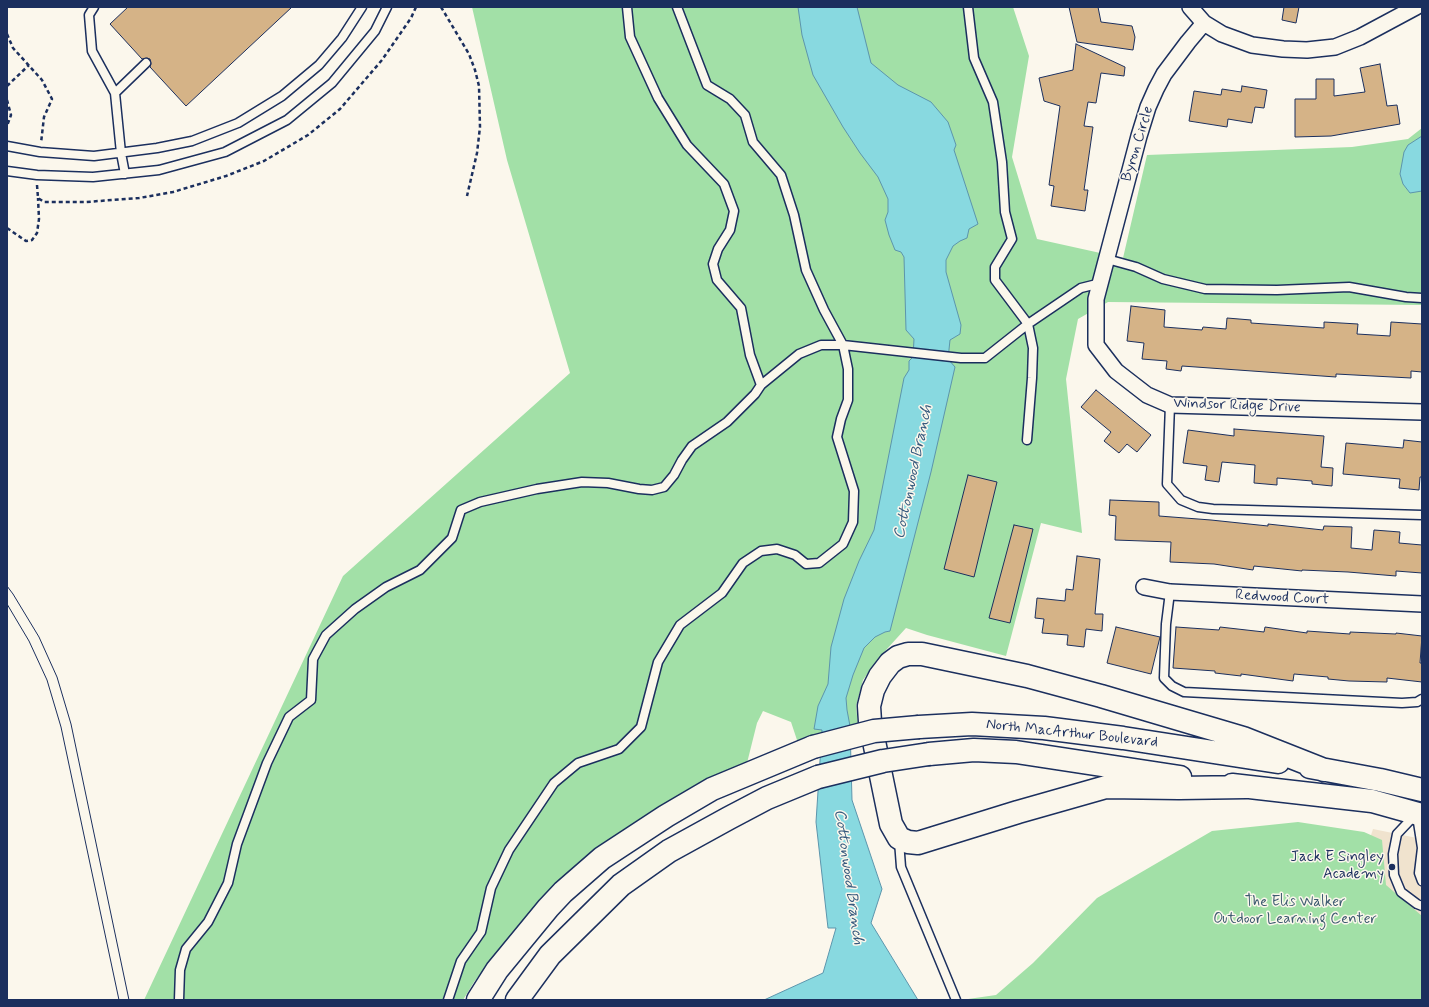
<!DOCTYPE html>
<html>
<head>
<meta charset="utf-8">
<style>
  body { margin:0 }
  #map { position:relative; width:1429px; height:1007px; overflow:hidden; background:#fbf7ec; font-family:Mynerve,sans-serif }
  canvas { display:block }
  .frame { position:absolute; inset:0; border:8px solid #1b2f5e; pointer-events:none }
</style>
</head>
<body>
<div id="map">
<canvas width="1429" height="1007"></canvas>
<div class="frame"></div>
</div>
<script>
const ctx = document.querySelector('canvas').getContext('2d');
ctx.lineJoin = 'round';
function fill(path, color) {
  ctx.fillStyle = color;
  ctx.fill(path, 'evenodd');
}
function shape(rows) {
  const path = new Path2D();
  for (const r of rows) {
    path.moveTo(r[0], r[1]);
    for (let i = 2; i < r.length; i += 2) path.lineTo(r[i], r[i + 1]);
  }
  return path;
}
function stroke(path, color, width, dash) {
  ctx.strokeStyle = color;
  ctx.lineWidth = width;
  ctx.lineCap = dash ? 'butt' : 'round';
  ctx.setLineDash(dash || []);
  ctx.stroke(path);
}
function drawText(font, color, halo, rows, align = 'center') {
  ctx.font = font + ' Mynerve,sans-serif';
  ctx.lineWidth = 3;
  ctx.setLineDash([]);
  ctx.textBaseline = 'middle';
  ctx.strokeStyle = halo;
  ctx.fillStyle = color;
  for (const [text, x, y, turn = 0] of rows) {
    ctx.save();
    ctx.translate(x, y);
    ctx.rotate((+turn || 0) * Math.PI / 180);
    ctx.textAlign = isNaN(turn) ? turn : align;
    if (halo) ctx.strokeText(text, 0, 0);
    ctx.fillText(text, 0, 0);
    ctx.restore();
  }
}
const built = shape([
  [1373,829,1422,839,1422,932,1352,894]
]);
const green = shape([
  [472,7,1013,7,1029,56,1012,157,1037,239,1123,258,1147,155,1352,147,1408,139,1422,128,1422,305,1108,302,1078,319,1066,379,1082,533,1041,523,1006,656,927,635,906,628,877,660,863,680,856,706,858,726,798,743,791,722,763,711,757,723,747,763,595,852,519,924,474,982,463,1000,144,1000,343,576,570,373,507,160],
  [1298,822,1364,832,1382,840,1386,885,1422,916,1422,1000,961,1000,996,995,1033,963,1097,898,1212,831]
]);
const water = shape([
  [798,7,857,7,871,63,898,85,931,102,948,122,956,145,954,150,978,224,969,229,967,238,960,241,953,246,946,260,946,272,961,325,960,334,950,340,948,359,955,367,931,472,890,631,885,632,875,637,864,648,853,675,846,698,847,710,850,726,852,800,882,889,871,923,918,1000,764,1000,823,973,836,928,828,928,816,822,822,730,814,729,818,706,828,684,831,647,844,599,859,561,874,530,904,378,909,370,909,361,913,357,914,339,906,330,904,257,901,252,895,250,889,235,885,220,888,212,888,199,878,177,860,153,843,127,813,75,802,35,798,7],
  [1422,136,1422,191,1410,193,1403,184,1400,174,1404,152,1408,145,1422,136]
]);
const building = shape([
  [128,7,292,7,186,106,150,67,151,64,150,59,147,58,142,59,110,24,128,7],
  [1069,7,1098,7,1101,22,1132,26,1135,37,1133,50,1077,42,1069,7],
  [1284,7,1299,7,1296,23,1282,20,1284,7],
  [1076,44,1125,67,1124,76,1101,73,1096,103,1088,102,1084,126,1093,127,1084,190,1088,190,1085,211,1051,206,1054,186,1049,185,1060,106,1044,101,1039,78,1073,70,1076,44],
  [1380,64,1387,106,1397,105,1400,124,1331,136,1295,137,1295,99,1316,99,1316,79,1334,79,1334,96,1365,92,1360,68,1380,64],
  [1242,86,1267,90,1264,108,1255,107,1252,123,1228,119,1227,127,1189,121,1194,91,1221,95,1222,89,1241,92,1242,86],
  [1131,306,1165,310,1164,327,1202,330,1203,327,1226,329,1227,318,1251,320,1251,323,1324,328,1324,322,1358,324,1357,334,1390,336,1391,322,1422,324,1422,372,1411,371,1411,378,1336,374,1336,377,1182,366,1181,371,1166,369,1167,361,1142,359,1144,343,1127,341,1131,306],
  [1096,390,1151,435,1137,452,1127,444,1119,453,1104,441,1111,432,1081,407,1096,390],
  [1234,429,1324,436,1321,467,1333,468,1332,486,1312,484,1312,481,1277,478,1277,485,1254,483,1255,465,1222,462,1219,482,1205,480,1207,466,1183,463,1188,430,1234,436,1234,429],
  [1404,440,1422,442,1422,477,1420,477,1419,490,1399,488,1400,479,1343,474,1346,443,1403,448,1404,440],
  [968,475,997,482,974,577,944,569,968,475],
  [1110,500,1159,502,1159,516,1211,520,1268,526,1268,524,1323,530,1324,526,1352,527,1351,548,1372,550,1374,530,1400,532,1399,543,1422,545,1422,573,1396,571,1396,576,1348,572,1302,570,1302,571,1254,566,1253,570,1214,564,1170,562,1171,542,1115,540,1116,516,1109,515,1110,500],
  [1014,525,1033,529,1010,623,989,618,1014,525],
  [1077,556,1100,559,1095,614,1103,614,1102,631,1086,629,1084,647,1067,645,1068,635,1042,633,1044,619,1035,618,1037,598,1065,601,1066,589,1073,590,1077,556],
  [1116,627,1160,637,1151,674,1107,663,1116,627],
  [1176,627,1219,630,1220,627,1264,632,1265,627,1307,633,1307,631,1350,634,1350,632,1396,634,1396,633,1422,636,1420,663,1422,663,1422,682,1387,678,1387,682,1349,681,1328,679,1328,677,1294,674,1293,681,1241,674,1241,676,1215,673,1215,671,1173,668,1176,627]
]);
const path = shape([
  [441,7,469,54,475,70,479,86,480,127,477,153,467,196],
  [7,34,13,48,42,80,52,99,44,117,41,143],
  [7,86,29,65],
  [7,100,11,115,7,126],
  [37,185,38,198,44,202,86,202,139,198,173,192,226,176,264,161,308,135,340,109,382,60,411,18,416,7],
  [7,228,26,241,32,240,37,233,39,219,38,198]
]);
const service = shape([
  [94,7,89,15,92,51,115,93,121,153,125,174],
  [627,7,630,37,658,98,687,145,724,184,734,211,730,230,718,249,713,264,717,280,741,308,750,355,761,385],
  [968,7,974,58,993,102,1002,162,1005,212,1012,239,995,267,995,280,1028,324,1033,348,1032,378,1027,440],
  [115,93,146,63],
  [7,146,40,152,94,156,157,148,192,141,238,123,282,96,319,65,342,38,362,7],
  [7,171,37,175,93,177,159,170,225,152,287,120,332,83,375,31,387,7],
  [1107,259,1136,267,1163,279,1205,289,1277,290,1349,287,1406,297,1422,298],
  [1170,405,1167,484,1181,500,1198,507,1213,509,1422,515],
  [1170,592,1166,624,1164,678,1172,686,1184,692,1402,703,1417,702,1422,699],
  [1415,815,1397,834,1393,854,1394,875,1401,892,1417,904,1422,906],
  [1417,816,1422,848,1419,873,1422,881],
  [899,841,901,867,956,1000],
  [179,1000,180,970,186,949,208,922,228,883,237,844,267,763,289,717,311,700,313,659,326,635,355,609,386,587,420,570,452,538,461,510,480,502,537,489,582,482,608,483,639,489,652,490,664,487,674,475,682,460,692,446,727,422,755,394,761,385,799,354,821,345,843,345,961,358,985,358,1028,324,1081,288,1101,283],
  [448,1000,461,961,481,932,491,888,509,850,554,783,578,763,619,749,641,727,658,662,680,625,722,593,743,563,761,551,777,549,795,555,806,564,819,563,843,544,853,522,854,491,837,437,841,419,848,400,848,369,843,345,824,310,806,270,794,215,781,175,753,142,745,115,730,99,707,85,677,7]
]);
const minor = shape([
  [1190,7,1204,23,1222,34,1252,45,1283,49,1307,50,1335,47,1360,37,1416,7],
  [1204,23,1188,42,1164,74,1156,89,1148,107,1139,136,1096,299,1096,345,1116,371,1147,395,1170,405,1422,412],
  [1144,587,1170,592,1422,604]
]);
const secondary = shape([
  [919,727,972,724,1044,728,1123,738,1278,762],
  [929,754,974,750,1016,752,1180,777],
  [1310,767,1380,780,1422,790],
  [1232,785,1372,801,1422,815],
  [1246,787,1179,788,1106,787,1018,812,918,843,908,842,899,838,891,824,870,722,869,706,873,690,880,676,890,663,898,657,908,654,922,654,1027,676,1101,696,1243,738,1324,770],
  [478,1000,497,970,548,908,563,892,602,858,666,816,712,789,813,747],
  [517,1000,550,955,621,885,669,851,729,818,767,798,818,777]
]);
const tram = shape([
  [7,586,13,594,39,637,57,677,71,724,129,1000],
  [7,604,29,641,47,680,61,727,119,1000]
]);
const secondaryBridge = shape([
  [813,747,874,731,919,727],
  [818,777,883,761,929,754]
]);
const markers = [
  [1392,867,4,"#1b2f5e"]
];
const streetNames = [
  ["Byron Circle",1138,144,-73],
  ["Windsor Ridge Drive",1237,406,2],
  ["Redwood Court",1282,598,3],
  ["North MacArthur Boulevard",1072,734,6]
];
const poiNames = [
  ["Jack E Singley",1384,858],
  ["Academy",1384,875]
];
const parkNames = [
  ["The Elis Walker",1295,903],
  ["Outdoor Learning Center",1295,920]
];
const waterNames = [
  ["Cottonwood Branch",914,472,-78],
  ["Cottonwood Branch",848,877,82]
];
fill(built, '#f0e3ce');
fill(green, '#a2e0a7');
fill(water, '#88d9e0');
stroke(water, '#5c95ac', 1);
fill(building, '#d5b387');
stroke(building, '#1b2f5e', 1);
stroke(service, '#1b2f5e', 11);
stroke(minor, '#1b2f5e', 18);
stroke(secondary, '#1b2f5e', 25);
stroke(path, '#1b2f5e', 2.5, [4, 3]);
stroke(service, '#fbf7ec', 8);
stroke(minor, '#fbf7ec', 15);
stroke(secondary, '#fbf7ec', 22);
stroke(tram, '#1b2f5e', 1);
stroke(secondaryBridge, '#1b2f5e', 25, []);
stroke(secondaryBridge, '#fbf7ec', 22);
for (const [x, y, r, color] of markers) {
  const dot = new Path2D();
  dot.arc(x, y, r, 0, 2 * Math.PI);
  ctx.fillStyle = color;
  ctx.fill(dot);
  stroke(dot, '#fbf7ec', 1.5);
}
drawText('15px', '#1b2f5e', '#fbf7ec', streetNames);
drawText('15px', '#1b2f5e', '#fbf7ec', poiNames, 'right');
drawText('15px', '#3d5b70', '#fbf7ec', parkNames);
drawText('italic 16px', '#365a7e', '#fbf7ec', waterNames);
</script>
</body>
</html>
